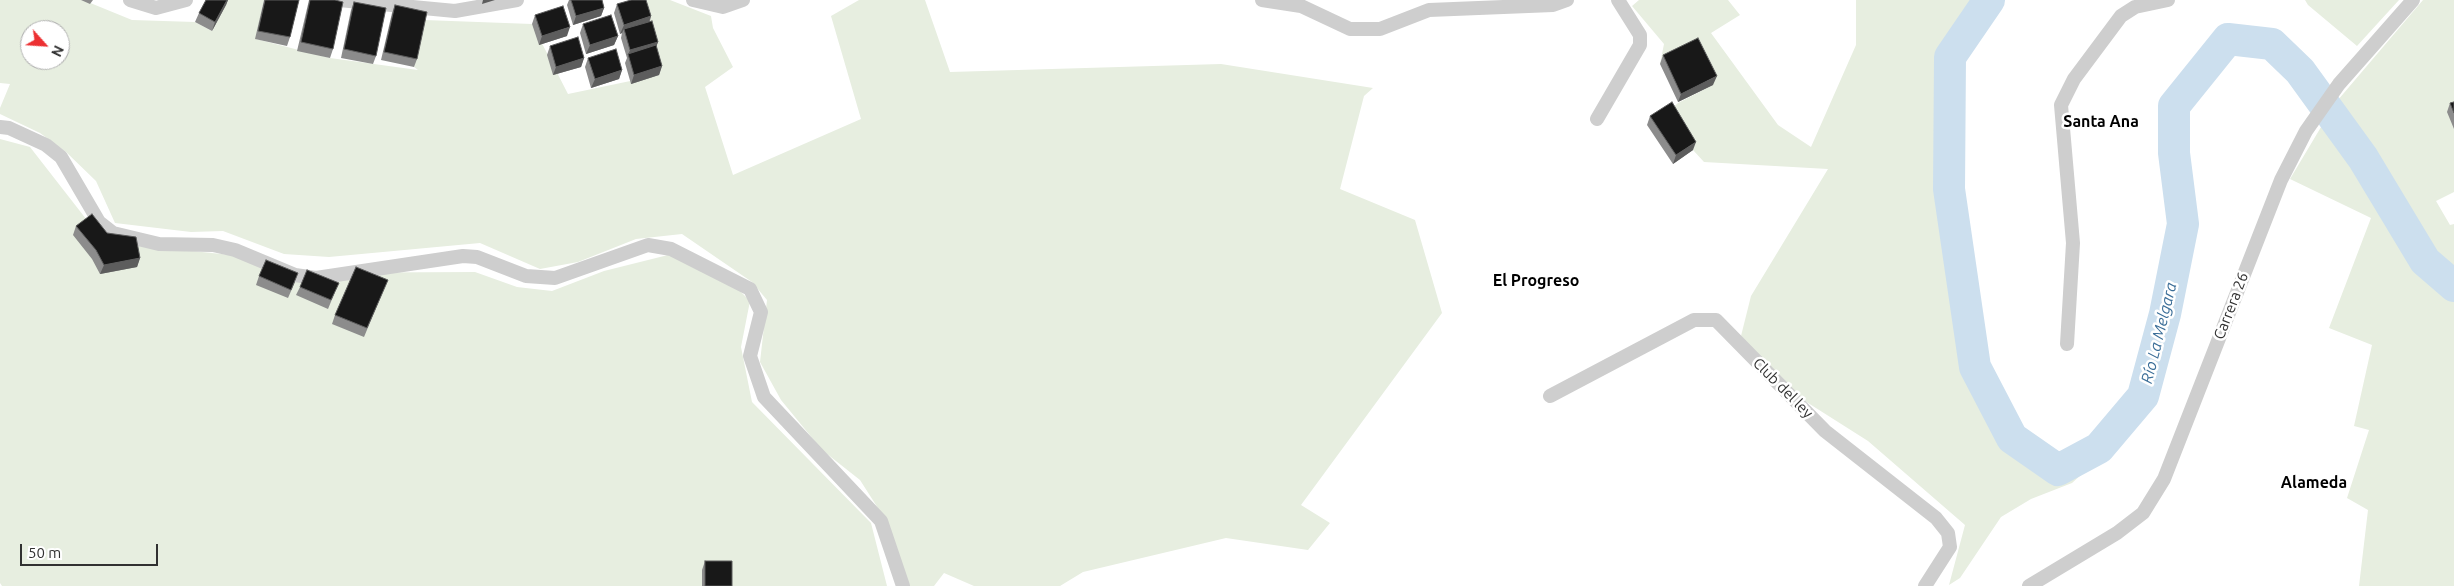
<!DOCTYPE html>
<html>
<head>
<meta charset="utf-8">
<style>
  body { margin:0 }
  #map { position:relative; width:2454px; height:586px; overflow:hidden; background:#fff; font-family:Ubuntu,sans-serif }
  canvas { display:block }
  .north { position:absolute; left:20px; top:20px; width:50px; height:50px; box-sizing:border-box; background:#fff; border:1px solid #adadad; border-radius:50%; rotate:116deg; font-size:14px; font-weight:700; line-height:20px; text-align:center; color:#313131 }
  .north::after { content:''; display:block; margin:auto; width:18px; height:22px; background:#ec3032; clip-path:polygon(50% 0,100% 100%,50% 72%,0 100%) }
  .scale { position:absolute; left:20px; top:544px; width:138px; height:22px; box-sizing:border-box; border:2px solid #313131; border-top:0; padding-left:6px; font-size:15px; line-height:18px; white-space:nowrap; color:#313131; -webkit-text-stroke:4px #fff; paint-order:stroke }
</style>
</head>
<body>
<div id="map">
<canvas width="2454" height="586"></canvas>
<div class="north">N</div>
<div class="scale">50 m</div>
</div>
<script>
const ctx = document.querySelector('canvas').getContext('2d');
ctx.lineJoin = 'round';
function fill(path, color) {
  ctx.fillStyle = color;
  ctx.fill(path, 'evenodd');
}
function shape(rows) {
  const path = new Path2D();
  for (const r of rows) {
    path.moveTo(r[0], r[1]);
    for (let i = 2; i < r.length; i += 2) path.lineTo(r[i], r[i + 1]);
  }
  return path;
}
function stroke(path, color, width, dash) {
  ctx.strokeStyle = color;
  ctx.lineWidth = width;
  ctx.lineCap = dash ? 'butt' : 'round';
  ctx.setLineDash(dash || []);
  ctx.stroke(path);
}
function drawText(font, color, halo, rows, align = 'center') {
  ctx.font = font + ' Ubuntu,sans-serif';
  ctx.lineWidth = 5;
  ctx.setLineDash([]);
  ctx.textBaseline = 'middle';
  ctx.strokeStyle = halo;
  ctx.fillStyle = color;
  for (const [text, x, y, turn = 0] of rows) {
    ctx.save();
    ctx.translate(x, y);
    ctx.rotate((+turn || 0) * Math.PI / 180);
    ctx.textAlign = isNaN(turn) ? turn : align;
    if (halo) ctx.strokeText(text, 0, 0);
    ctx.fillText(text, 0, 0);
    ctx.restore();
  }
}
const green = shape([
  [0,0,83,0,132,20,195,22,212,31,225,0,264,0,256,39,330,58,418,70,414,67,424,20,532,24,568,94,659,75,644,0,670,0,711,16,713,28,733,67,705,87,733,175,861,119,831,16,859,0,925,0,950,72,1221,64,1373,88,1364,96,1340,189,1415,220,1442,313,1301,505,1330,523,1308,550,1226,538,1083,572,1060,586,974,586,944,573,934,586,907,586,890,527,860,480,822,450,781,400,760,362,767,300,752,282,682,234,636,239,578,262,540,269,480,243,329,257,284,254,223,231,191,232,115,223,96,181,66,152,40,133,0,114,0,108,10,84,0,83],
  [30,30,60,30,60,60,30,60],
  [1639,0,1728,0,1740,15,1711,33,1778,125,1811,147,1856,45,1856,0,1976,0,1942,51,1941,195,1966,370,2008,444,2053,476,2103,455,2072,483,2031,499,2001,517,1960,578,1949,585,1965,525,1868,441,1797,396,1741,336,1751,296,1828,169,1704,162,1693,150,1669,111,1678,103,1713,85,1695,47,1660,64,1664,44,1632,6],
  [2305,0,2399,0,2357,46,2308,5],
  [2423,0,2454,0,2454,192,2436,201,2450,225,2454,224,2454,279,2430,257,2386,185,2332,107],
  [2327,117,2349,149,2423,267,2454,295,2454,586,2359,586,2368,510,2347,498,2369,430,2354,426,2372,345,2329,328,2371,218,2290,179],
  [0,139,30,147,104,242,241,256,274,273,475,272,517,287,552,291,604,271,672,254,728,279,750,301,741,347,752,402,871,523,887,586,2,586,0,583]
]);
const river = shape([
  [1989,0,1950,57,1949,189,1975,367,2012,438,2058,470,2099,448,2143,396,2165,314,2183,224,2174,153,2174,106,2228,39,2272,44,2300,71,2363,158,2425,261,2454,286]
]);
const minor = shape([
  [130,0,156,8,186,0],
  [339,0,455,11,517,0],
  [693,0,723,7,743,0],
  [1262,0,1301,6,1350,29,1380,29,1429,10,1553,5,1567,0],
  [1597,119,1640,45,1640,35,1618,0],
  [0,127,9,128,46,145,61,157,99,222,113,233,159,244,213,245,235,250,295,275,316,278,463,256,477,257,526,276,555,278,648,245,671,249,750,289,761,312,750,356,764,397,881,521,903,586],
  [2067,344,2073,243,2061,105,2074,79,2121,16,2135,7,2168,0],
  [1550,396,1694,320,1716,320,1825,431,1936,518,1948,533,1950,547,1925,586],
  [2029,586,2117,533,2143,513,2164,479,2281,180,2306,131,2339,84,2413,0]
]);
const wall = shape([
  [81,0,93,0,90,4],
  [206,0,228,0,226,5,212,31,195,22,199,13],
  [264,0,299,0,290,37,287,46,255,39],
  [309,0,335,0,333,49,330,58,297,51],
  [569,0,602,0,604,8,601,16,573,25,567,5],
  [354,2,376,56,373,64,341,58,351,10],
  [617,4,651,16,650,21,658,42,656,47,662,66,659,75,631,84,625,63,627,58,621,38,622,33,620,34,614,13],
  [395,5,417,59,414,67,381,60,392,13],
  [535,15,567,36,539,45,532,24],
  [583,24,618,36,614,45,586,54,580,33],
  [550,46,584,58,581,67,553,75,547,55],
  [1663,55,1713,85,1678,102,1660,64],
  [588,58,622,70,619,79,591,88,585,67],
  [2454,102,2454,129,2447,112,2450,103],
  [1650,116,1693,150,1673,164,1647,125],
  [76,226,107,233,140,258,137,267,100,274,92,259,73,235],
  [259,276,295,282,288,298,256,285],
  [300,287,335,292,328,309,296,295],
  [384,289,364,337,332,324,335,315],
  [705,561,732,586,702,586,702,570]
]);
const shadedWall = shape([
  [227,0,228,0,226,5,212,31,215,22],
  [483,0,495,0,482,4],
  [604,8,601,16,573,25,576,16],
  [651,16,648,25,624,29,622,33,620,34,624,25],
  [570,27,567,36,539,45,542,36],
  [618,36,614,45,586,54,590,45],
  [658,42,655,50,628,55,630,50],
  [584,58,581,67,553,75,556,67],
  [662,66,659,75,631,84,634,75],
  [622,70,619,79,591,88,595,79],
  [1717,76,1713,85,1678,102,1681,94],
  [1696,142,1693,150,1673,164,1676,155],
  [140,258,137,267,100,274,104,265]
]);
const building = shape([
  [206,0,227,0,215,22,199,13,206,0],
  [265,0,299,0,290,37,258,31,265,0],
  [310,0,335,0,343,2,333,49,301,42,310,0],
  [571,0,602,0,604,8,576,16,571,0],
  [631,0,646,0,651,16,624,25,617,4,631,0],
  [354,2,386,8,376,56,344,49,354,2],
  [395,5,427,12,417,59,384,52,395,5],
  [563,6,570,27,542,36,535,15,563,6],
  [611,15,618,36,590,45,583,24,611,15],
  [652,21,658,42,630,50,624,29,652,21],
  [578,37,584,58,556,67,550,46,578,37],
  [1698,38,1717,76,1681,94,1663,55,1698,38],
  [656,45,662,66,634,75,628,54,656,45],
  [616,49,622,70,595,79,588,58,616,49],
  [1672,102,1696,142,1676,155,1650,116,1672,102],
  [2454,102,2454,113,2450,103,2454,102],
  [92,214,107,233,136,237,140,258,104,265,96,250,76,226,92,214],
  [266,260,298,273,291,290,259,276,266,260],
  [356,267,388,280,367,328,335,315,356,267],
  [307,270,339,283,331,300,300,287,307,270],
  [705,561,732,561,732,586,705,586,705,561]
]);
const streetNames = [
  ["Carrera 26",2231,306,-69],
  ["Club del ley",1783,388,45]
];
const neighbourhoodNames = [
  ["Santa Ana",2101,122],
  ["El Progreso",1536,281],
  ["Alameda",2314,483]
];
const waterNames = [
  ["Río La Melgara",2159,333,-76]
];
fill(green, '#e7eee0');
stroke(river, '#ccdfee', 32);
stroke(minor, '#cecece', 14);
fill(wall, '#8c8c8c');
fill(shadedWall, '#5d5d5d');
fill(building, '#181818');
stroke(building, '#5d5d5d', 1);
drawText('15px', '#313131', '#fff', streetNames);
drawText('bold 16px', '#000', '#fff', neighbourhoodNames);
drawText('italic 16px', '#3b6e98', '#fff', waterNames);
</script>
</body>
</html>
